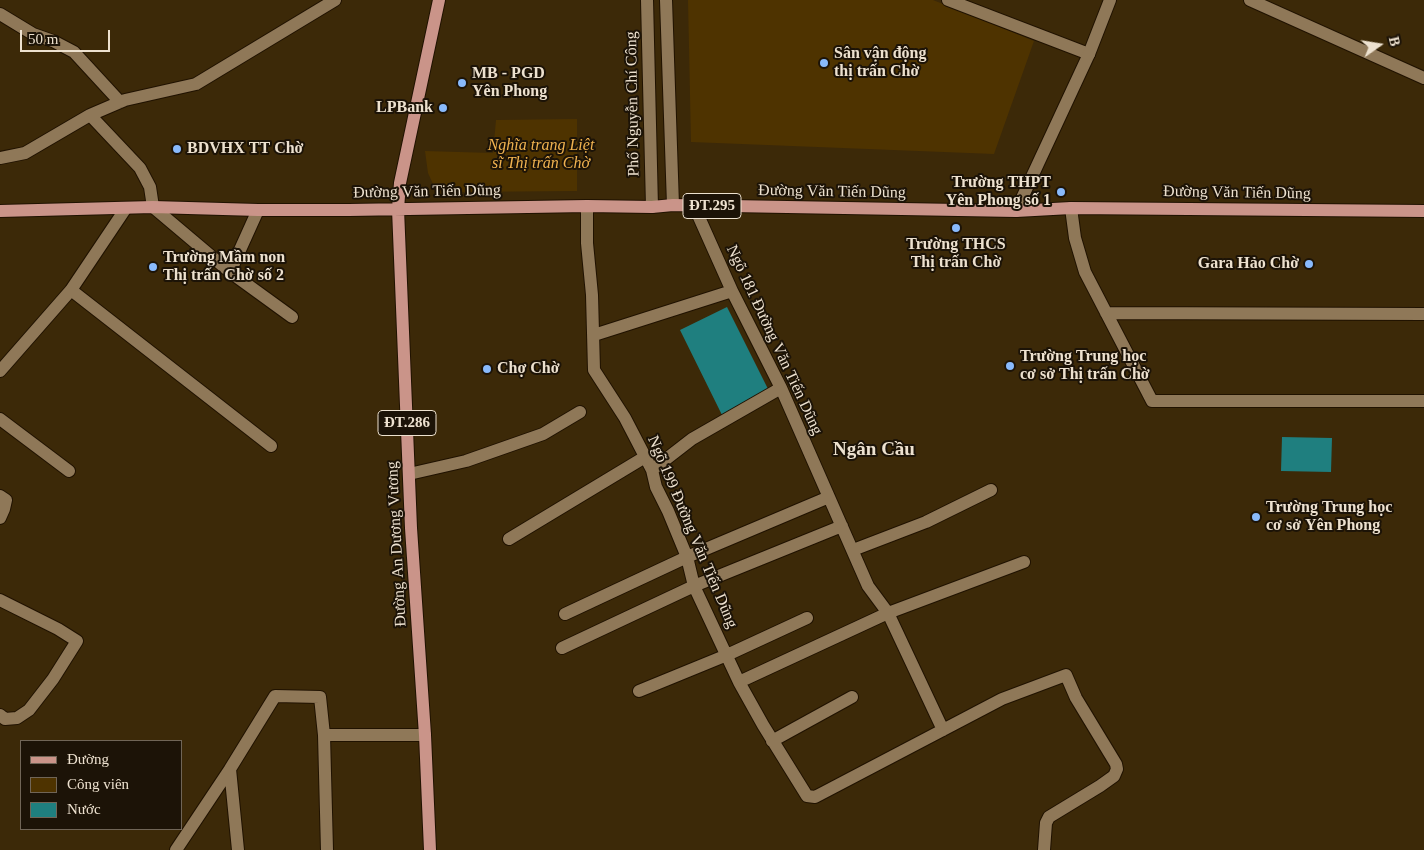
<!DOCTYPE html>
<html>
<head>
<meta charset="utf-8">
<style>
  body { margin:0 }
  #map { position:relative; width:1424px; height:850px; overflow:hidden; background:#3c2908; font-family:Georgia,serif }
  canvas { display:block }
  .legend { position:absolute; left:20px; top:740px; width:162px; height:90px; box-sizing:border-box; background:#1c1307; border:1px solid #706557; margin:0; padding:6px 9px; list-style:none; font-size:15px; color:#ede1cf }
  .legend li { display:flex; align-items:center; gap:10px; height:25px }
  .legend b { width:25px; border:1px solid #706557 }
  .north { position:absolute; left:1354px; top:20px; width:50px; height:50px; -webkit-text-stroke:4px #1c1307; paint-order:stroke; rotate:77deg; font-size:14px; font-weight:700; line-height:20px; text-align:center; color:#ede1cf }
  .north::after { content:''; display:block; margin:auto; width:18px; height:22px; background:#ede1cf; clip-path:polygon(50% 0,100% 100%,50% 72%,0 100%) }
  .scale { position:absolute; left:20px; top:30px; width:90px; height:22px; box-sizing:border-box; border:2px solid #ede1cf; border-top:0; padding-left:6px; font-size:15px; line-height:18px; white-space:nowrap; color:#ede1cf; -webkit-text-stroke:4px #1c1307; paint-order:stroke }
</style>
</head>
<body>
<div id="map">
<canvas width="1424" height="850"></canvas>
<ul class="legend">
<li><b style="height:6px;background:#ca9489"></b>Đường</li>
<li><b style="height:14px;background:#4e3300"></b>Công viên</li>
<li><b style="height:14px;background:#1f7f7f"></b>Nước</li>
</ul>
<div class="north">B</div>
<div class="scale">50 m</div>
</div>
<script>
const ctx = document.querySelector('canvas').getContext('2d');
ctx.lineJoin = 'round';
function fill(path, color) {
  ctx.fillStyle = color;
  ctx.fill(path, 'evenodd');
}
function shape(rows) {
  const path = new Path2D();
  for (const r of rows) {
    path.moveTo(r[0], r[1]);
    for (let i = 2; i < r.length; i += 2) path.lineTo(r[i], r[i + 1]);
  }
  return path;
}
function stroke(path, color, width, dash) {
  ctx.strokeStyle = color;
  ctx.lineWidth = width;
  ctx.lineCap = dash ? 'butt' : 'round';
  ctx.setLineDash(dash || []);
  ctx.stroke(path);
}
function drawText(font, color, halo, rows, align = 'center') {
  ctx.font = font + ' Georgia,serif';
  ctx.lineWidth = 4;
  ctx.setLineDash([]);
  ctx.textBaseline = 'middle';
  ctx.strokeStyle = halo;
  ctx.fillStyle = color;
  for (const [text, x, y, turn = 0] of rows) {
    ctx.save();
    ctx.translate(x, y);
    ctx.rotate((+turn || 0) * Math.PI / 180);
    ctx.textAlign = isNaN(turn) ? turn : align;
    if (halo) ctx.strokeText(text, 0, 0);
    ctx.fillText(text, 0, 0);
    ctx.restore();
  }
}
const green = shape([
  [688,0,933,0,1034,41,994,154,691,142],
  [577,119,577,191,457,192,439,190,433,184,428,173,425,151,493,153,496,120]
]);
const water = shape([
  [727,307,769,391,722,415,680,330],
  [1282,437,1332,438,1331,472,1281,471]
]);
const minor = shape([
  [948,0,1089,54],
  [0,14,33,34,53,41,74,52,120,102],
  [90,115,140,168,150,187,153,207,230,272,292,317],
  [0,158,25,153,90,115,125,100,196,84,335,0],
  [587,206,587,243,592,295,594,370,625,418,652,470,656,487,668,511,687,557,694,586,739,682,763,725,807,796,815,797,1002,699,1066,675,1076,698,1116,764,1117,769,1114,776,1100,786,1049,817,1046,823,1044,850],
  [694,206,732,291,781,388,868,586,888,613,943,730],
  [1071,208,1075,238,1085,272,1152,401,1424,401],
  [230,272,258,210],
  [71,290,271,446],
  [1106,313,1424,314],
  [594,335,732,291],
  [0,371,71,290,126,208],
  [0,419,69,471],
  [652,470,692,439,781,388],
  [409,474,466,461,543,434,580,412],
  [0,496,6,500,4,509,0,518],
  [509,539,645,457],
  [853,550,926,522,991,490],
  [0,600,58,629,77,641,53,679,29,710,17,718,5,719,0,715],
  [565,614,687,557,829,497],
  [562,648,694,586,842,526],
  [739,682,888,613,1024,562],
  [639,691,727,655,807,618],
  [324,735,425,735],
  [772,741,852,697],
  [176,850,230,769],
  [238,850,230,769,275,696,320,697,324,735,327,850]
]);
const tertiary = shape([
  [647,0,652,207],
  [666,0,673,205]
]);
const secondary = shape([
  [1250,0,1424,78],
  [1016,211,1089,54,1110,0]
]);
const primary = shape([
  [0,211,153,207,258,210,349,210,587,206,652,207,673,205,1016,211,1071,208,1424,211],
  [430,850,425,735,411,528,398,209,400,183,439,0]
]);
const markers = [
  [824,63,5,"#89bafc"],
  [462,83,5,"#89bafc"],
  [443,108,5,"#89bafc"],
  [177,149,5,"#89bafc"],
  [1061,192,5,"#89bafc"],
  [956,228,5,"#89bafc"],
  [1309,264,5,"#89bafc"],
  [153,267,5,"#89bafc"],
  [1010,366,5,"#89bafc"],
  [487,369,5,"#89bafc"],
  [1256,517,5,"#89bafc"]
];
const shields = [
  [712,206,58],
  [407,423,58]
];
const shieldNames = [
  ["ĐT.295",712,206],
  ["ĐT.286",407,423]
];
const poiNames = [
  ["Sân vận động",834,54],
  ["thị trấn Chờ",834,72],
  ["MB - PGD",472,74],
  ["Yên Phong",472,92],
  ["LPBank",433,108,"right"],
  ["BDVHX TT Chờ",187,149],
  ["Trường THPT",1051,183,"right"],
  ["Yên Phong số 1",1051,201,"right"],
  ["Trường THCS",956,245,"center"],
  ["Thị trấn Chờ",956,263,"center"],
  ["Trường Mầm non",163,258],
  ["Thị trấn Chờ số 2",163,276],
  ["Gara Hảo Chờ",1299,264,"right"],
  ["Trường Trung học",1020,357],
  ["cơ sở Thị trấn Chờ",1020,375],
  ["Chợ Chờ",497,369],
  ["Trường Trung học",1266,508],
  ["cơ sở Yên Phong",1266,526]
];
const streetNames = [
  ["Phố Nguyễn Chí Công",633,104,-91],
  ["Đường Văn Tiến Dũng",427,192,-1],
  ["Đường Văn Tiến Dũng",832,192,1],
  ["Đường Văn Tiến Dũng",1237,193,1],
  ["Ngõ 181 Đường Văn Tiến Dũng",774,340,65],
  ["Ngõ 199 Đường Văn Tiến Dũng",692,532,67],
  ["Đường An Dương Vương",397,544,-93]
];
const parkNames = [
  ["Nghĩa trang Liệt",541,146],
  ["sĩ Thị trấn Chờ",541,164]
];
const quarterNames = [
  ["Ngân Cầu",874,450]
];
fill(green, '#4e3300');
fill(water, '#1f7f7f');
stroke(minor, '#201200', 14);
stroke(tertiary, '#201200', 14);
stroke(secondary, '#201200', 14);
stroke(primary, '#201200', 14);
stroke(minor, '#8f7858', 12);
stroke(tertiary, '#8f7858', 12);
stroke(secondary, '#8f7858', 12);
stroke(primary, '#ca9489', 12);
for (const [x, y, r, color] of markers) {
  const dot = new Path2D();
  dot.arc(x, y, r, 0, 2 * Math.PI);
  ctx.fillStyle = color;
  ctx.fill(dot);
  stroke(dot, '#1c1307', 2);
}
for (const [x, y, w] of shields) {
  const box = new Path2D();
  box.roundRect(x - w / 2, y - 12.5, w, 25, 4);
  ctx.fillStyle = '#1c1307';
  ctx.fill(box);
  stroke(box, '#ede1cf', 1);
}
drawText('bold 15px', '#ede1cf', null, shieldNames);
drawText('bold 16px', '#ede1cf', '#1c1307', poiNames, 'left');
drawText('16px', '#ede1cf', '#1c1307', streetNames);
drawText('italic 16px', '#f1b350', '#1c1307', parkNames);
drawText('bold 19px', '#ede1cf', '#1c1307', quarterNames);
</script>
</body>
</html>
